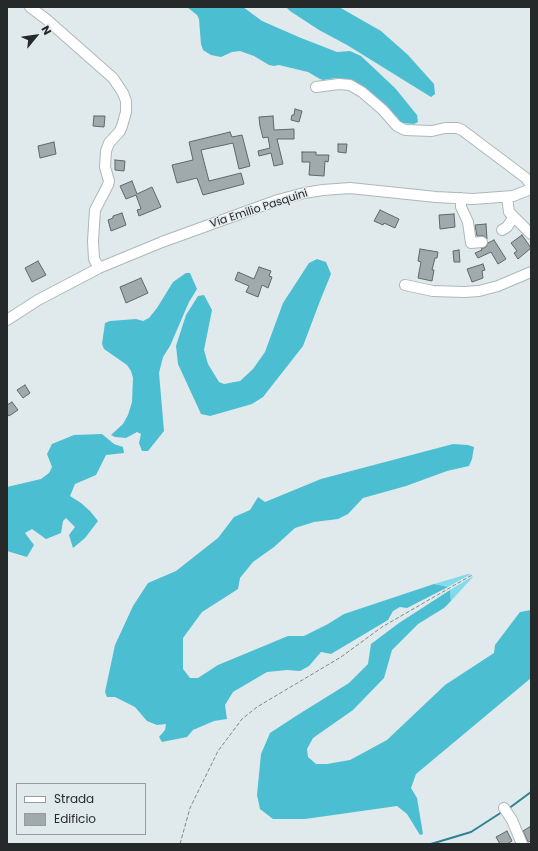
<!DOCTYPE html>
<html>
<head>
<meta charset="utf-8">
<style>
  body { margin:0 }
  #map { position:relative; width:538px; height:851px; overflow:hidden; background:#e0e9eb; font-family:Poppins,sans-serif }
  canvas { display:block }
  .frame { position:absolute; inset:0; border:8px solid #26292a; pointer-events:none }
  .legend { position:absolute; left:16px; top:783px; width:130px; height:52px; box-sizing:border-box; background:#e0e9eb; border:1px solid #969c9e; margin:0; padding:5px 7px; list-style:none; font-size:12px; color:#26292a }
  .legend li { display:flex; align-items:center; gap:8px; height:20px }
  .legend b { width:20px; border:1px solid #969c9e }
  .north { position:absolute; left:16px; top:16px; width:40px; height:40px; -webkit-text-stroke:3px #e0e9eb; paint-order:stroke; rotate:61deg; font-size:11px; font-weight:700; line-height:16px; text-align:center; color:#26292a }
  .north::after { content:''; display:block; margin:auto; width:14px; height:18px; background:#26292a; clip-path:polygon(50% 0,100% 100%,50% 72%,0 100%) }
</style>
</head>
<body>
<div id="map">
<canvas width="538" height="851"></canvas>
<div class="frame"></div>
<ul class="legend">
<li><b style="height:5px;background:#fff"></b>Strada</li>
<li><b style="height:11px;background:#a0a9ab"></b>Edificio</li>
</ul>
<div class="north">N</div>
</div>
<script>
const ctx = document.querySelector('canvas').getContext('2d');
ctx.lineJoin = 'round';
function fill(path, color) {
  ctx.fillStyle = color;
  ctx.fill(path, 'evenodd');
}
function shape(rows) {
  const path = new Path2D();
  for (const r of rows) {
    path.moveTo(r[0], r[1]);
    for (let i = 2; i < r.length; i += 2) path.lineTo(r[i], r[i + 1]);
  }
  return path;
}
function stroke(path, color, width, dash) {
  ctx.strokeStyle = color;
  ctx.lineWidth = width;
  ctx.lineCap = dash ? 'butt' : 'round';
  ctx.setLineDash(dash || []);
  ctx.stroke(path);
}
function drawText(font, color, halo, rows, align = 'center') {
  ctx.font = font + ' Poppins,sans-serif';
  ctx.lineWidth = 3;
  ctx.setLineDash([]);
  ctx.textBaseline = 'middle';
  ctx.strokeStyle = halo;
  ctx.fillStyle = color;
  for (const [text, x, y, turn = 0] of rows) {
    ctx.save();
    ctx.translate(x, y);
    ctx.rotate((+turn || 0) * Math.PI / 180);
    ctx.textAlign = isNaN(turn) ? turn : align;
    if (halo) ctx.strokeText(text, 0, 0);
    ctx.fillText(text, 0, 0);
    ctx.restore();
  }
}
const green = shape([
  [468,574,471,574,448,587,434,584],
  [473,576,472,578,451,601,450,590]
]);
const forest = shape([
  [187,7,243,7,262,21,301,38,337,52,350,51,361,56,395,88,417,115,418,122,414,124,402,123,379,100,359,85,346,80,336,78,323,80,320,79,308,72,279,65,274,66,269,65,254,56,240,51,232,52,221,57,211,55,203,50,201,44,199,19,197,15],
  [286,7,339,7,381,31,408,55,434,84,435,94,431,97,347,45,319,30,290,11],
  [317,259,326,262,331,274,320,301,303,346,263,397,252,404,210,416,201,414,178,364,176,346,186,315,198,296,204,295,212,310,204,350,208,364,219,382,224,384,240,381,253,369,265,352,283,303,309,263],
  [186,273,190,273,197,289,189,302,170,346,163,357,159,373,164,431,148,451,142,451,139,443,141,434,137,432,126,438,115,437,111,435,123,424,128,415,132,402,133,378,131,371,127,365,104,349,102,344,105,323,110,321,136,319,143,321,149,318,157,308,173,282],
  [102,434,114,444,123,447,124,453,106,455,96,475,75,484,70,496,81,503,90,511,98,521,85,538,73,548,69,535,75,527,66,518,63,521,61,533,46,539,32,529,25,533,34,545,27,557,7,551,7,487,41,479,49,473,52,467,47,454,52,444,74,435],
  [453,444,468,445,474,447,472,459,469,466,447,471,406,486,363,498,348,514,338,519,314,522,295,528,274,547,253,562,240,578,238,589,202,612,183,638,183,669,190,678,198,678,218,665,288,636,304,636,328,624,344,614,434,584,448,587,407,608,400,607,393,611,388,620,331,654,321,652,309,666,300,671,287,670,267,672,233,692,225,705,227,719,214,721,193,730,187,737,162,742,159,737,165,730,166,724,157,725,147,721,135,707,115,697,107,697,105,692,115,645,133,606,148,583,176,571,218,538,234,517,250,510,258,497,265,502,321,479],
  [450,590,451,601,444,608,418,624,392,650,384,678,353,710,313,738,307,749,308,757,316,764,327,764,350,760,387,740,445,685,494,653,495,645,520,612,531,610,531,678,416,774,411,788,417,798,423,834,420,835,407,814,397,806,305,819,273,819,260,809,257,795,261,754,270,733,296,716,349,683,368,664,371,644,399,623]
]);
const stream = shape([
  [508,809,531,792],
  [431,844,471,832,502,812]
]);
const building = shape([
  [295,109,302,111,299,122,291,120,292,115,294,115,295,109],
  [94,116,105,116,104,127,93,126,94,116],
  [273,116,274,130,294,129,294,139,277,139,283,164,274,166,271,153,259,156,258,151,270,148,268,137,263,138,260,126,259,117,273,116],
  [230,132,232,137,242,135,250,166,239,169,233,143,201,150,209,181,241,173,244,184,203,195,197,178,177,183,172,165,193,160,189,142,230,132],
  [54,142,56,154,40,158,38,146,54,142],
  [338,144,347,144,346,153,338,152,338,144],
  [302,152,316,152,316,155,329,155,328,162,325,161,324,176,309,175,310,162,302,162,302,152],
  [115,160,125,161,124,171,115,170,115,160],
  [132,181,137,194,152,187,161,207,139,216,137,210,141,209,136,195,126,199,120,186,132,181],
  [380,210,399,219,395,228,384,223,383,225,374,221,380,210],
  [122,213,126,225,111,231,108,220,113,218,113,216,122,213],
  [454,214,455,227,440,229,439,215,454,214],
  [486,224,487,239,484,236,477,236,475,225,486,224],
  [522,235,531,248,518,259,514,253,517,251,511,243,522,235],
  [494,240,506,259,498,264,491,252,478,258,475,253,482,250,481,249,486,247,488,243,494,240],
  [420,249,438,252,437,258,435,258,432,270,434,270,432,281,418,278,421,262,418,261,420,249],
  [459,250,460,262,454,262,453,251,459,250],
  [38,261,46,275,32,282,25,268,38,261],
  [483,264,485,270,482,271,483,278,472,282,467,269,483,264],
  [259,267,271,271,269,276,272,277,268,288,262,285,258,297,246,292,249,286,235,280,238,272,254,279,259,267],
  [141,278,148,293,126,303,120,287,141,278],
  [25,385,30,393,23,398,17,390,25,385],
  [12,402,18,410,9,416,7,413,7,405,12,402],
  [531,826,531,841,528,842,523,831,531,826],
  [507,831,512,841,507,844,500,844,496,837,507,831]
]);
const path = shape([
  [180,844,190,808,218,751,242,719,257,707,341,657,382,627,472,575]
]);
const minor = shape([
  [30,7,46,19,113,78,123,93,126,101,126,112,122,126,120,131,109,143,106,151,105,167,109,181,108,185,95,210,93,241,94,259,99,268],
  [316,87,339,84,350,85,362,92,383,110,397,126,405,130,432,131,445,128,457,128,462,130,526,178,531,185],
  [507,197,509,212,531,234],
  [461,198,461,207,468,222,471,243,482,242],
  [502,230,507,227,513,218],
  [405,285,433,291,464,292,479,291,498,286,531,272],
  [7,320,38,300,99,268,162,242,278,200,304,193,323,190,350,188,436,197,473,199,513,196,531,189],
  [504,808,512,820,522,844]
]);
const streetNames = [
  ["Via Emilio Pasquini",259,209,-18]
];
fill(green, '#81dbec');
fill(forest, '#4bbed2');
stroke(stream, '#2e8392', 2);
fill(building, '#a0a9ab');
stroke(building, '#5f6769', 1);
stroke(minor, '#aeb7b9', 12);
stroke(path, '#818788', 1, [4, 2]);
stroke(minor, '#fff', 10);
drawText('11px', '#26292a', '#e0e9eb', streetNames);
</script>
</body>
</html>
